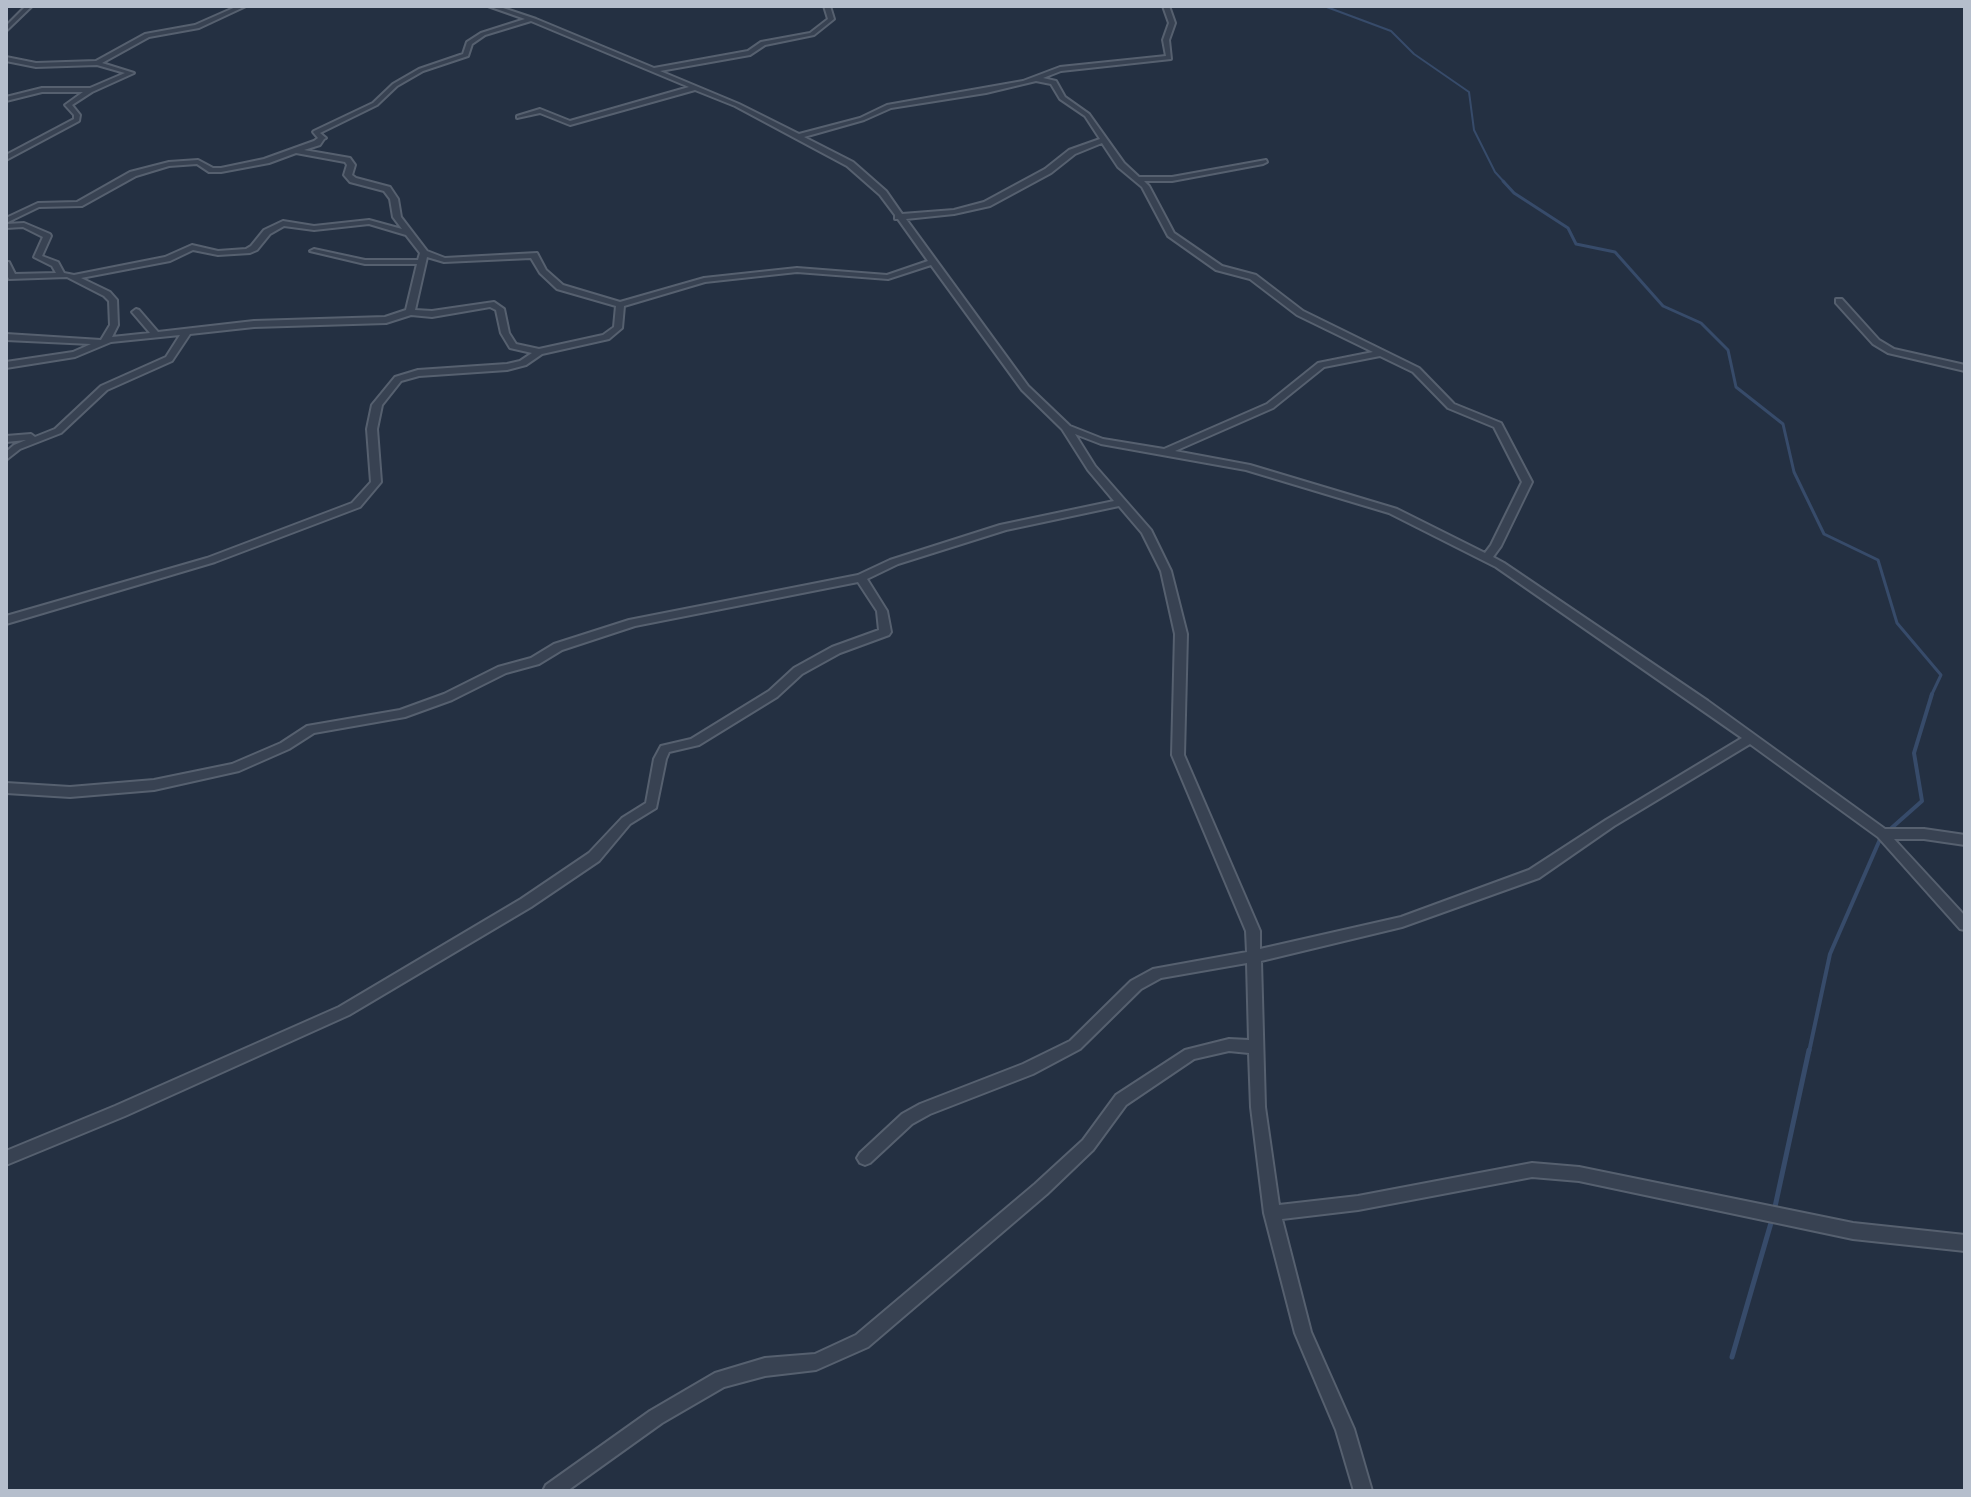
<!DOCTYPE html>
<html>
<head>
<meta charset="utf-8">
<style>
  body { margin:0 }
  #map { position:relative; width:1971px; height:1497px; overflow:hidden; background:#243042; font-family:"Work Sans",sans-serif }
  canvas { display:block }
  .frame { position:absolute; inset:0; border:8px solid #b5becc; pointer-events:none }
</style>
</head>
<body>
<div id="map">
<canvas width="1971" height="1497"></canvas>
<div class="frame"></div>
</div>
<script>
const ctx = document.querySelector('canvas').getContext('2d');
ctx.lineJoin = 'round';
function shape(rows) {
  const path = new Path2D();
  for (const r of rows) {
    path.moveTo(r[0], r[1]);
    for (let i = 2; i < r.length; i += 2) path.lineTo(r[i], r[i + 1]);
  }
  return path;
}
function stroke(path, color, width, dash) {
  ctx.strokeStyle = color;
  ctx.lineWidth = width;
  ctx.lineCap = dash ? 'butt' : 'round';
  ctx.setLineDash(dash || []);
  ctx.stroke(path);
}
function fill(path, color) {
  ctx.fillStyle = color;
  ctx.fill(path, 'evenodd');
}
const streamFar3 = shape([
  [1324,6,1391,31,1414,54,1469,92,1474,130,1495,172,1505,183]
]);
const streamFar2 = shape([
  [1503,181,1514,193,1568,228,1576,244,1615,252,1663,306,1701,323,1728,350,1736,387,1783,424,1794,472,1824,534,1878,560,1897,623,1941,675,1931,696]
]);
const streamFar1 = shape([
  [1887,832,1922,801,1914,753,1932,694],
  [1809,1052,1830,954,1881,837]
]);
const stream = shape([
  [1732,1357,1773,1216,1809,1050]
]);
const street = shape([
  [26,6,32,6,6,31,6,26,26,6],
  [238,6,246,6,199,28,149,37,102,63,134,73,92,92,72,105,80,115,79,121,6,160,6,155,74,119,74,115,65,105,83,92,42,92,6,101,6,97,42,88,90,88,125,73,97,65,36,67,6,61,6,57,36,63,96,61,145,34,195,25,238,6],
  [488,6,497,6,536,19,654,68,748,51,761,42,810,33,828,19,824,6,830,6,834,19,814,35,765,45,750,55,660,71,739,104,799,134,860,118,887,105,1023,81,1060,67,1166,56,1163,40,1169,23,1163,6,1169,6,1175,23,1169,40,1171,59,1061,71,1043,78,1056,81,1065,97,1089,114,1124,163,1139,177,1172,177,1266,160,1267,162,1263,164,1172,181,1144,181,1149,186,1174,233,1222,266,1256,275,1303,311,1419,368,1454,404,1501,423,1532,482,1501,546,1493,557,1504,563,1708,701,1885,829,1924,829,1965,835,1965,845,1924,839,1894,839,1965,916,1965,930,1960,929,1878,837,1750,744,1614,826,1539,878,1402,927,1261,961,1265,1107,1279,1205,1358,1196,1532,1163,1579,1167,1853,1223,1965,1235,1965,1251,1853,1239,1579,1181,1532,1177,1358,1210,1282,1219,1311,1332,1354,1429,1372,1491,1354,1491,1336,1430,1295,1333,1264,1213,1251,1107,1249,1053,1229,1051,1194,1059,1126,1105,1093,1150,1047,1194,868,1347,816,1370,765,1376,724,1387,662,1423,567,1491,543,1491,546,1485,650,1411,715,1373,765,1358,815,1354,856,1335,1035,1184,1083,1140,1116,1095,1185,1050,1229,1039,1249,1040,1247,963,1161,978,1141,989,1080,1049,1033,1074,930,1114,912,1124,870,1163,865,1165,860,1163,857,1158,860,1153,902,1114,920,1104,1023,1064,1070,1041,1131,981,1153,969,1247,952,1246,931,1172,755,1175,634,1161,571,1142,533,1119,506,1006,530,898,564,867,579,887,611,891,632,889,635,840,653,802,674,777,697,699,745,669,752,666,759,656,808,630,824,599,861,531,907,349,1015,125,1116,6,1165,6,1151,115,1106,339,1007,521,899,589,853,622,818,646,803,654,759,661,746,691,739,769,691,794,668,832,647,879,630,877,611,858,582,635,626,562,650,539,664,506,673,452,700,405,717,314,733,289,749,239,771,154,790,70,797,6,793,6,783,70,787,154,780,232,764,281,743,307,726,400,710,444,694,498,667,531,658,554,644,629,620,858,575,890,560,1000,525,1114,501,1088,470,1062,429,1022,390,931,265,888,279,797,272,705,282,624,306,622,328,609,339,542,354,526,365,507,370,419,376,401,381,382,405,377,429,381,482,360,507,215,562,6,624,6,616,207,558,352,503,371,482,367,429,372,405,395,377,418,370,507,364,520,361,532,353,510,348,501,333,496,310,490,307,432,317,411,315,386,323,254,327,190,334,172,361,107,390,61,433,20,449,6,460,6,452,14,445,26,440,6,442,6,436,31,434,35,437,55,429,101,386,166,357,180,335,111,342,75,357,6,368,6,362,73,352,91,344,6,340,6,334,101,340,110,325,109,301,104,296,67,277,9,279,6,273,6,262,9,262,15,274,56,273,52,266,34,257,43,237,23,227,6,228,6,224,24,223,50,234,51,236,42,256,58,262,64,273,74,275,165,257,192,245,218,251,246,249,251,246,264,230,283,221,314,226,369,220,402,229,393,217,390,199,384,191,350,182,344,175,347,165,345,162,296,153,269,163,221,172,209,172,197,164,169,166,136,176,82,206,39,207,6,223,6,218,38,203,77,202,130,172,169,162,198,160,213,168,221,168,264,159,314,141,318,138,313,132,314,131,373,103,393,84,419,69,463,54,467,42,481,33,525,19,488,6],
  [531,21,689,87,570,121,540,109,517,116,517,118,540,113,570,125,695,90,735,106,847,166,880,195,895,215,895,219,898,219,928,261,887,275,797,268,704,278,620,302,563,285,546,270,537,253,445,258,427,251,401,217,398,199,390,187,356,178,352,175,355,165,350,158,304,150,320,145,324,139,326,138,320,133,377,105,397,86,423,71,468,56,472,44,485,35,531,21],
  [1036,81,1051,84,1060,99,1085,116,1100,139,1069,150,1045,169,984,202,954,210,902,214,886,191,853,162,804,137,864,120,891,108,986,93,1036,81],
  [1102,143,1118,167,1142,187,1168,236,1216,270,1250,279,1297,315,1373,352,1318,363,1267,404,1164,449,1103,439,1070,426,1028,386,906,219,954,214,990,206,1051,173,1075,154,1102,143],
  [369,224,406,235,420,253,418,260,365,260,314,249,310,251,365,264,417,264,406,310,385,317,254,321,158,332,139,310,136,309,132,312,150,333,112,337,118,325,117,300,110,292,81,278,170,261,193,250,218,255,250,253,257,250,270,234,284,226,314,230,369,224],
  [427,257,444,262,531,258,540,273,557,289,616,306,614,327,603,335,539,349,516,344,509,333,504,309,494,302,432,311,415,310,427,257],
  [1380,356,1413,372,1448,408,1494,427,1522,482,1491,545,1485,553,1397,509,1250,465,1175,451,1273,408,1324,367,1380,356],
  [1075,434,1101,444,1246,470,1389,513,1496,567,1742,738,1606,820,1529,870,1401,917,1260,949,1260,931,1184,755,1187,634,1171,571,1151,530,1095,466,1075,434],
  [1836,299,1842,299,1879,340,1894,349,1965,365,1965,371,1888,353,1873,344,1836,303,1836,299]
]);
stroke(streamFar3, '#374b6a', 2);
stroke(streamFar2, '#374b6a', 3);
stroke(streamFar1, '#374b6a', 4);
stroke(stream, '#374b6a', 5);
stroke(street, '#56606f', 4);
fill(street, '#384252');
</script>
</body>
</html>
